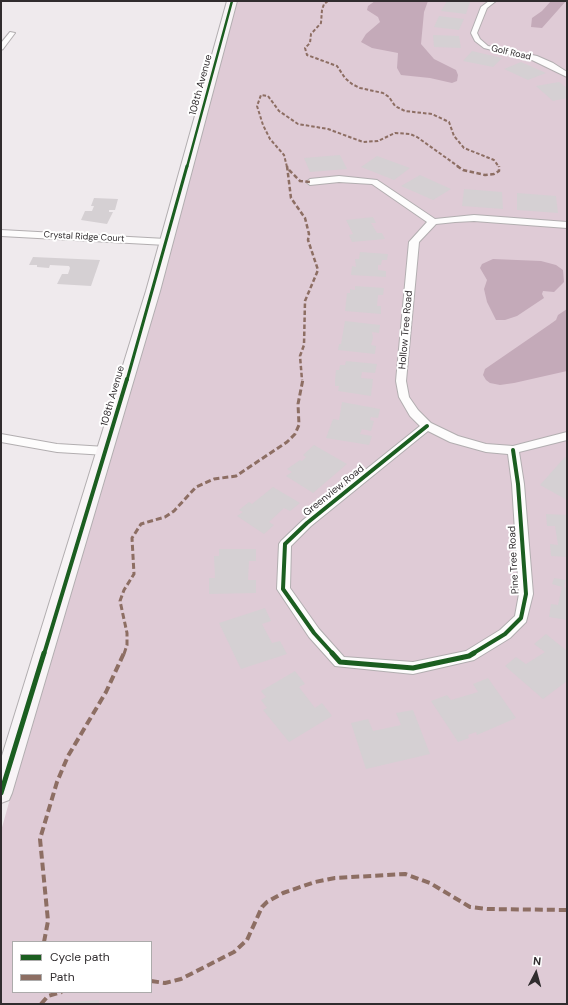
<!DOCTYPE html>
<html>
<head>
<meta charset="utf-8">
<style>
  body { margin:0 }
  #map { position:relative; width:568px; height:1005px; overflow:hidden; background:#efeaed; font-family:"DM Sans",sans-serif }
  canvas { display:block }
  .frame { position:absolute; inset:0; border:2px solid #302c2e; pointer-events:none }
  .legend { position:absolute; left:12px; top:941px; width:140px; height:52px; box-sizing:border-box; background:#fff; border:1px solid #acabab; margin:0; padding:5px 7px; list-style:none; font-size:12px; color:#302c2e }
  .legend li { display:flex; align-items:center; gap:8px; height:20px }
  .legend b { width:20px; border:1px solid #acabab }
  .north { position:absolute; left:516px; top:953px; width:40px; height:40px; -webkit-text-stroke:3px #fff; paint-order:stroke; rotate:6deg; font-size:11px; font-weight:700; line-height:16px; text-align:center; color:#302c2e }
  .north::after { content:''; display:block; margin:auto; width:14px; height:18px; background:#302c2e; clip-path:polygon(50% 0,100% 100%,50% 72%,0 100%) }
</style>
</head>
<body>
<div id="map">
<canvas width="568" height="1005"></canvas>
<div class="frame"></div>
<ul class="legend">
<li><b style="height:5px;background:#1b5e20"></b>Cycle path</li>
<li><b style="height:5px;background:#8d6e63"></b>Path</li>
</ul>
<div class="north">N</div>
</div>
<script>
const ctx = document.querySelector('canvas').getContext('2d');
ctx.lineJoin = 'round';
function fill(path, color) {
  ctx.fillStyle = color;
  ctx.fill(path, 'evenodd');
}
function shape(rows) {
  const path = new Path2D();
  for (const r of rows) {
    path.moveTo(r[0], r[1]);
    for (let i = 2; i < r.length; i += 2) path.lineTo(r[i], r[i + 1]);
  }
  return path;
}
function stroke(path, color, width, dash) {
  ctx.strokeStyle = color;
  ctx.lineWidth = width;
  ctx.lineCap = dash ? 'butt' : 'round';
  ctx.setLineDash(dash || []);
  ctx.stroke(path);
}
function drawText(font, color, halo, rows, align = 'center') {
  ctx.font = font + ' "DM Sans",sans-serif';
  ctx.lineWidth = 4;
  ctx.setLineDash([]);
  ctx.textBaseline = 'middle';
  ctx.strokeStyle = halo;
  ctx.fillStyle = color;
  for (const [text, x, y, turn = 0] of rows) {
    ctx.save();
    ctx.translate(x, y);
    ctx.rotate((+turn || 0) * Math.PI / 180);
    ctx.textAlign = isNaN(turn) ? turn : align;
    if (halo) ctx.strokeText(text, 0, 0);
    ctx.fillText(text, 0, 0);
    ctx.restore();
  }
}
const green = shape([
  [233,1,567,1,567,1004,1,1004,1,831],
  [13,942,151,942,151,992,13,992]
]);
const water = shape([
  [375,1,428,1,424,12,421,44,434,59,456,70,458,75,457,81,452,83,430,78,401,75,397,68,398,53,372,48,361,42,366,34,380,22,378,17,367,10,368,6],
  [551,1,566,1,542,28,531,27,532,18,542,11],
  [493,259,541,261,556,265,563,270,564,282,554,292,543,291,542,294,544,298,517,316,505,320,496,320,487,302,484,289,487,280,480,268,482,264],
  [567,309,567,371,514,383,500,385,490,383,486,380,483,375,485,369,549,325,556,320,558,315]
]);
const building = shape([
  [447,1,458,1,470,2,466,14,441,11],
  [439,16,464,19,459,30,434,27],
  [433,35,459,36,461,48,434,47],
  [472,51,502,58,493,67,463,61],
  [521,62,546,73,528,80,504,69],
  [559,82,567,88,567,98,553,101,536,86],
  [340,155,347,169,310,172,304,158],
  [377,156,410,168,394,180,361,167],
  [420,175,451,189,433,200,401,186],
  [464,189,502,192,503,209,462,206],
  [517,193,556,196,558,213,517,210],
  [94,198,118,199,115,210,109,210,109,212,113,212,107,224,81,220,85,211,92,211,94,206,91,206],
  [373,217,376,223,371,223,377,233,382,233,385,239,352,242,349,235,353,234,346,220],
  [360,252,388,254,387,260,382,260,381,265,378,265,378,270,386,271,386,277,351,275,352,266,356,267,355,259,359,259],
  [33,257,100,260,91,286,57,284,62,274,68,274,70,268,69,266,50,265,49,268,37,267,37,265,29,265],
  [355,286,384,288,383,295,378,295,377,306,381,306,381,314,345,311,347,293,350,293,350,289,355,290],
  [345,321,380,325,379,333,372,332,373,338,371,345,376,346,375,354,338,350,339,344,341,344],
  [346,361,377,364,375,373,362,372,361,378,373,379,371,396,338,391,339,386,335,386,335,380,336,370,339,370,340,365,345,365],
  [342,402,380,409,378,418,371,417,370,420,374,421,371,431,362,429,360,434,372,436,369,445,326,438,333,419,339,420],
  [314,445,347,464,313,493,286,476,292,472,287,469,300,460,302,461,306,457,303,455],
  [565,457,567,458,567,500,540,485],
  [273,487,300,503,290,511,284,508,269,522,274,525,264,534,237,516,243,512,239,510,249,502,252,504],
  [546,514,567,515,567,557,551,556,550,544,558,545,555,526,547,526],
  [219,549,256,549,256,561,249,561,248,580,256,580,256,593,209,594,209,578,215,578,214,556,219,556],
  [554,578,566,580,564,587,567,588,567,620,549,617,551,604,558,605,562,587,552,584],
  [265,608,271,621,262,624,272,643,280,641,287,654,241,669,219,623],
  [546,634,567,651,567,681,543,699,505,666,516,657,526,664,545,652,534,644],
  [295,671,305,684,299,687,315,708,322,703,332,716,289,742,263,710,267,708,261,700,266,697,261,691],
  [488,678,516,718,477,735,476,732,468,735,469,738,458,742,431,701,447,695,451,700,478,692,473,684],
  [413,710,430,754,366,769,351,723,368,719,373,731,401,725,396,713],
  [99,1000,99,1004,59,1004,59,1003]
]);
const street = shape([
  [489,1,496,1,487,8,477,33,480,39,488,46,537,56,553,63,567,72,567,77,532,60,484,48,475,41,471,33,481,7,489,1],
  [10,32,15,33,3,49,1,50,1,43,10,32],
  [339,176,377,180,435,219,474,215,567,222,567,228,474,221,455,222,436,224,419,242,406,381,409,397,418,410,431,423,458,436,486,444,513,446,567,432,567,440,519,452,524,484,533,594,526,622,510,638,474,660,413,674,335,666,309,637,277,589,279,544,281,541,303,520,420,426,410,416,399,397,396,381,409,242,427,222,372,184,339,182,310,185,306,182,310,179,339,176],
  [428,431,450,442,486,452,508,454,512,484,519,594,515,616,500,630,466,651,413,662,344,657,319,629,290,588,291,546,311,526,428,431],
  [1,230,166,239,171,242,166,245,1,236,1,230],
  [1,434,57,444,106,447,112,451,106,455,57,452,1,442,1,434]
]);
const secondary = shape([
  [227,1,237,1,160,291,12,793,9,800,1,803,1,759,146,291,227,1]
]);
const quietFar3 = shape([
  [328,1,324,4,322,10,321,23,311,34,310,43,305,48,307,55,337,66,345,78,352,84,360,88,383,93,389,97,395,106,405,111,432,114,449,122,454,136,464,148,494,160,499,167],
  [287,167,284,155,270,139,263,125,257,106,261,95,268,96,279,111,298,124,328,129,363,142,378,141,395,133,410,134,417,137,459,167]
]);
const quietFar2 = shape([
  [287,166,291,198,305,218,309,234,308,240,318,270,305,301,304,345,300,356,302,380],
  [457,166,463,170,485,175,494,174,499,171,499,166],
  [289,170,300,181,310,182]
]);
const quietFar1 = shape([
  [124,654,127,645,127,633,120,601,124,590,134,574,132,538,141,524,165,517,174,511,196,487,214,479,236,476,287,442,295,434,299,425,298,404,303,379]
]);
const quiet = shape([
  [44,942,48,921,40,839,57,782,68,756,106,692,124,653],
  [151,981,165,983,181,979,234,952,247,940,262,907,267,902,283,893,315,882,335,878,405,874,430,883,470,907,487,909,567,910],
  [41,1004,48,996,62,992]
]);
const cyclewayFar3 = shape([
  [187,167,232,1]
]);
const cyclewayFar2 = shape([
  [127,380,187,166]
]);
const cyclewayFar1 = shape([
  [44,654,127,379],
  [333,654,314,633,283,589,285,544,307,523,427,426],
  [472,654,505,634,521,618,526,594,518,484,513,450]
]);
const cycleway = shape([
  [332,653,340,662,413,668,469,656,474,653],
  [1,793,44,653]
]);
const farStreetnames = [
  ["Golf Road",511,53,13],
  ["Crystal Ridge Court",84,237,3]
];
const streetNames = [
  ["108th Avenue",201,85,-75],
  ["Hollow Tree Road",406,330,-85],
  ["108th Avenue",113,396,-74],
  ["Greenview Road",334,491,-39],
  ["Pine Tree Road",514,560,-93]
];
fill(green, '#dfcbd6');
fill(water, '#c4aab9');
fill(building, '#d5d0d3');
stroke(street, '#b2aeb0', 2);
stroke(secondary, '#b2aeb0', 2);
fill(street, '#fdfcfc');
fill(secondary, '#f8f4f6');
stroke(quietFar3, '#8d6e63', 2, [3.5, 2]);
stroke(quietFar2, '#8d6e63', 2.5, [4.5, 2.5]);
stroke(quietFar1, '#8d6e63', 3, [6, 3]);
stroke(quiet, '#8d6e63', 4, [8, 4]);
stroke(cyclewayFar3, '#1b5e20', 2.5);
stroke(cyclewayFar2, '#1b5e20', 3);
stroke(cyclewayFar1, '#1b5e20', 4);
stroke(cycleway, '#1b5e20', 5);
drawText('9px', '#302c2e', '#fff', farStreetnames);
drawText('10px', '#302c2e', '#fff', streetNames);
</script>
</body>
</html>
